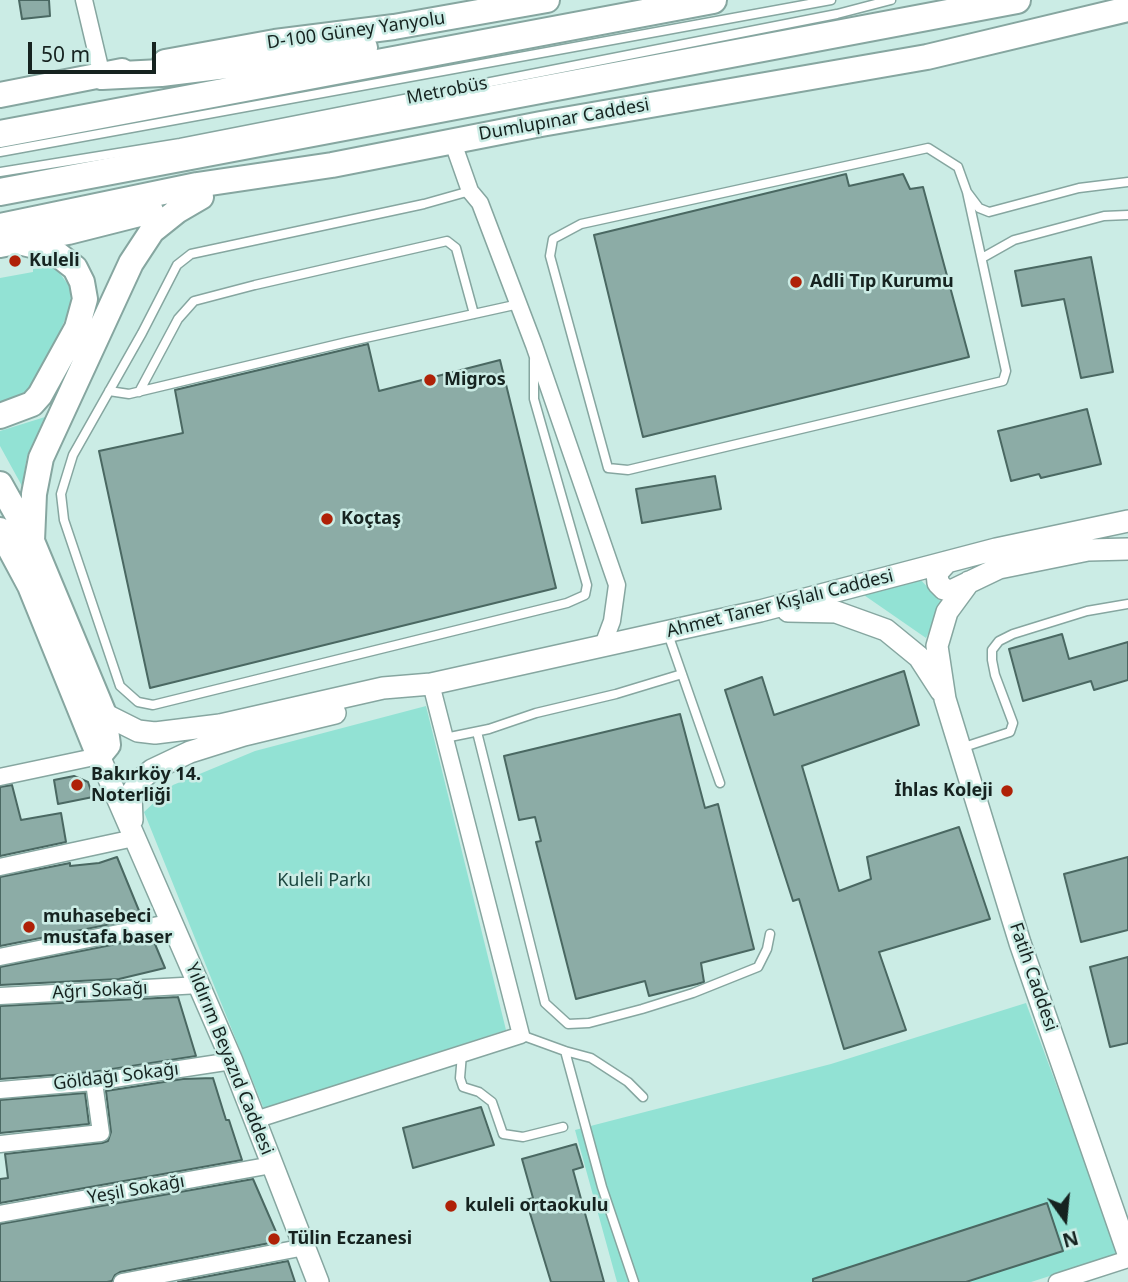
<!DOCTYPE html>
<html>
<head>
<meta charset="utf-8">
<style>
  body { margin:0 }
  #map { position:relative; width:1128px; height:1282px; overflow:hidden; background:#cbece5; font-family:"Noto Sans",sans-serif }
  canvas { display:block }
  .north { position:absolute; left:1030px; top:1184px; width:70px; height:70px; -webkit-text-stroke:5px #cbece5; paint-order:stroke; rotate:165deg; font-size:19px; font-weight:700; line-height:28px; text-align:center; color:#162320 }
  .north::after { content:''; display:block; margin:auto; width:24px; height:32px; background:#162320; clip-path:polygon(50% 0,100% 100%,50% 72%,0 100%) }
  .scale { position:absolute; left:28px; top:42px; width:128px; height:32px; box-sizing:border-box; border:4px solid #162320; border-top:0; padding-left:9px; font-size:21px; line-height:24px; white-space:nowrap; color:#162320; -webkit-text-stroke:5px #cbece5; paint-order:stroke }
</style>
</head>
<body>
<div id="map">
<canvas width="1128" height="1282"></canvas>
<div class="north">N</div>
<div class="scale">50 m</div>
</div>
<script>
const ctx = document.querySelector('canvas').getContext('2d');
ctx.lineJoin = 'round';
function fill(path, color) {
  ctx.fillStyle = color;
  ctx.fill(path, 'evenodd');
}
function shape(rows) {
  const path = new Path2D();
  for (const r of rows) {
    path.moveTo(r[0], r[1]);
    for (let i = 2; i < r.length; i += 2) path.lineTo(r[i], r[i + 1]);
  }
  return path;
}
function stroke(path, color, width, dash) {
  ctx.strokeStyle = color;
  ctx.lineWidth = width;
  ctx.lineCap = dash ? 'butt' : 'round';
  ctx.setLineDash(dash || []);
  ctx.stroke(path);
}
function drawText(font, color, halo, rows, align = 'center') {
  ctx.font = font + ' "Noto Sans",sans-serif';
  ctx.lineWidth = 5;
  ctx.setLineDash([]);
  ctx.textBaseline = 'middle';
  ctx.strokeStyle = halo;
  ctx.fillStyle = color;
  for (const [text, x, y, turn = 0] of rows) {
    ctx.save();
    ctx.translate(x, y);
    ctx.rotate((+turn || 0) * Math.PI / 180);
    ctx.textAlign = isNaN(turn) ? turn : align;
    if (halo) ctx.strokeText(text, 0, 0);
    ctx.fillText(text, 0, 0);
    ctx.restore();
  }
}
const green = shape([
  [55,267,70,287,71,303,67,315,51,351,29,392,18,399,0,402,0,278,33,272,33,269],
  [45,417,27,456,22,486,0,446,0,431],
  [920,579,943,604,926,638,861,593],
  [426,706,506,1030,264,1109,144,812,173,785,255,751],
  [1026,1003,1119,1254,1031,1282,617,1282,575,1130,831,1064]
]);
const building = shape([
  [19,0,49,0,50,16,22,19,19,0],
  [846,174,849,186,903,174,910,189,923,187,969,357,643,437,594,235,846,174],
  [1091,257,1113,372,1081,378,1064,299,1022,306,1015,271,1091,257],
  [368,344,379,391,500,360,556,588,150,688,99,451,183,433,175,390,368,344],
  [1087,409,1101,464,1041,478,1039,474,1011,481,998,431,1087,409],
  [715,476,721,509,642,523,636,489,715,476],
  [1062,634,1069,659,1128,642,1128,680,1094,690,1091,681,1023,701,1009,649,1062,634],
  [904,671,919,725,802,766,839,891,871,879,867,857,959,827,990,919,879,952,906,1030,844,1049,799,899,793,901,725,690,762,677,774,715,904,671],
  [680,714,705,808,718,804,754,949,701,963,704,982,697,984,649,996,645,981,576,999,536,842,541,841,535,817,519,820,504,756,680,714],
  [74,776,88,782,93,797,58,804,54,780,74,776],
  [12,785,21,820,61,813,66,842,0,856,0,787,12,785],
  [117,857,142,918,0,946,0,877,70,863,70,866,99,863,117,857],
  [1128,857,1128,930,1081,942,1064,874,1128,857],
  [152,937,165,968,119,979,0,985,0,967,152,937],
  [1128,957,1128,1043,1110,1047,1090,967,1128,957],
  [178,997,196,1056,93,1072,0,1079,0,1006,178,997],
  [213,1078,226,1120,229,1120,242,1160,0,1203,0,1179,8,1178,5,1154,102,1143,108,1141,111,1132,106,1091,183,1079,213,1078],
  [85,1093,89,1124,0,1133,0,1100,85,1093],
  [481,1107,494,1145,413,1168,403,1128,481,1107],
  [576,1144,583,1167,573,1170,604,1282,551,1282,526,1200,533,1198,522,1159,576,1144],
  [253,1179,280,1241,120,1272,115,1275,112,1281,107,1282,0,1282,0,1224,253,1179],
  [1047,1203,1063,1251,966,1282,813,1282,813,1279,1047,1203],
  [288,1261,295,1282,178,1282,288,1261]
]);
const service = shape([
  [0,152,831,0],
  [0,172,180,143,837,14,891,0],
  [470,191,424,204,191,254,177,265,142,333,73,455,61,494,64,520,120,686,138,702,153,705,567,603,585,595,587,585,534,399,534,360],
  [967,192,1006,371,1003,381,628,470,608,468,550,256,553,239,581,224,928,148,958,167,967,192,979,208,989,212,1079,188,1128,182],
  [982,258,1014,240,1104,216,1128,215],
  [109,391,129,394,347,342,519,304],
  [139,392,178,319,194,301,255,285,447,241,456,248,474,314],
  [668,634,720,783],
  [477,732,545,1003,568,1024,589,1023,642,1009,693,993,758,967,767,949,770,934],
  [445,738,489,729,536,713,616,694,682,674],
  [961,748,1010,732,1013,723,995,675,992,660,992,650,999,641,1013,634,1087,611,1128,604],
  [521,1035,565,1051,591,1058,628,1082,643,1097],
  [565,1051,602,1187,634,1282],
  [462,1054,460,1078,463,1087,479,1092,492,1102,503,1134,523,1137,563,1127]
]);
const minor = shape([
  [84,0,102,76],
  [452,140,470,191,480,203,534,345,617,585,612,621,603,645],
  [0,777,99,756],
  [0,867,134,838],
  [0,957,173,922],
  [0,996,200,985],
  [0,1090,94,1082,232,1061],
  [255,1120,521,1035,431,684],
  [0,1144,101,1133,94,1082],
  [0,1214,272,1165],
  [122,1282,305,1247],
  [1057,1282,1128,1259]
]);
const secondary = shape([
  [947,562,937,573,938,583,944,589,951,591,999,568,1088,550,1128,549],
  [969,582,947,612,937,646,945,699,1020,943,1128,1253],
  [788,611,836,612,886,630,919,657,941,691],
  [104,714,138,731,155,733,220,725,383,688,431,684,760,611,996,549,1128,521],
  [99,756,232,1061,318,1282],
  [132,820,131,794,140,780,152,770,190,752,244,735,335,713]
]);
const primary = shape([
  [165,62,275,42,394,27,547,0],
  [0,95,122,71],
  [0,226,197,185,332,165,541,124,927,57,1128,9],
  [0,245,68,232,151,211],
  [0,416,32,404,40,395,77,328,85,299,82,282,75,268,52,250,23,243],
  [0,484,32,541,104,714,108,745,99,756,30,586,0,530],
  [32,541,34,494,41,458,131,263,152,231,177,211,201,197]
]);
const trunk = shape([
  [102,76,161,73,364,48],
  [0,134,713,0],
  [0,192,1017,0]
]);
const markers = [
  [15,261,7,"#af2107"],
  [796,282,7,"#af2107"],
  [430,380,7,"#af2107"],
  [327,519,7,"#af2107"],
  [77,785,7,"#af2107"],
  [1007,791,7,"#af2107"],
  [29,927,7,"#af2107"],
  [451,1206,7,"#af2107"],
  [274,1239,7,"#af2107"]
];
const streetNames = [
  ["D-100 Güney Yanyolu",356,31,-8],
  ["Metrobüs",447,91,-11],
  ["Dumlupınar Caddesi",564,120,-10],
  ["Ahmet Taner Kışlalı Caddesi",780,604,-14],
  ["Fatih Caddesi",1033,977,71],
  ["Ağrı Sokağı",100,991,-3],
  ["Yıldırım Beyazıd Caddesi",229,1059,68],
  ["Göldağı Sokağı",116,1077,-7],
  ["Yeşil Sokağı",136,1190,-10]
];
const poiNames = [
  ["Kuleli",29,261],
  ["Adli Tıp Kurumu",810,282],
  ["Migros",444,380],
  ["Koçtaş",341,519],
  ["Bakırköy 14.",91,775],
  ["Noterliği",91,796],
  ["İhlas Koleji",993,791,"right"],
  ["muhasebeci",43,917],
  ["mustafa baser",43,938],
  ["kuleli ortaokulu",465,1206],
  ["Tülin Eczanesi",288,1239]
];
const parkNames = [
  ["Kuleli Parkı",324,881]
];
fill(green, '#92e2d4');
fill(building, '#8caca6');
stroke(building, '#4a6862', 2);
stroke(service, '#86a6a0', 11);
stroke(minor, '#86a6a0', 19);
stroke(secondary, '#86a6a0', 24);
stroke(primary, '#86a6a0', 28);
stroke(trunk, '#86a6a0', 30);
stroke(service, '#fff', 8);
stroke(minor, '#fff', 16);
stroke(secondary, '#fff', 21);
stroke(primary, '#fff', 24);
stroke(trunk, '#fff', 26);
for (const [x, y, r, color] of markers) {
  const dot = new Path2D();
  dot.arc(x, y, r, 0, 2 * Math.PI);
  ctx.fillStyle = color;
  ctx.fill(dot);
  stroke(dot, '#cbece5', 2.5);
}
drawText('18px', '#162320', '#cbece5', streetNames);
drawText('bold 18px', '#162320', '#cbece5', poiNames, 'left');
drawText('18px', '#1c4740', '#cbece5', parkNames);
</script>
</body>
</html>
